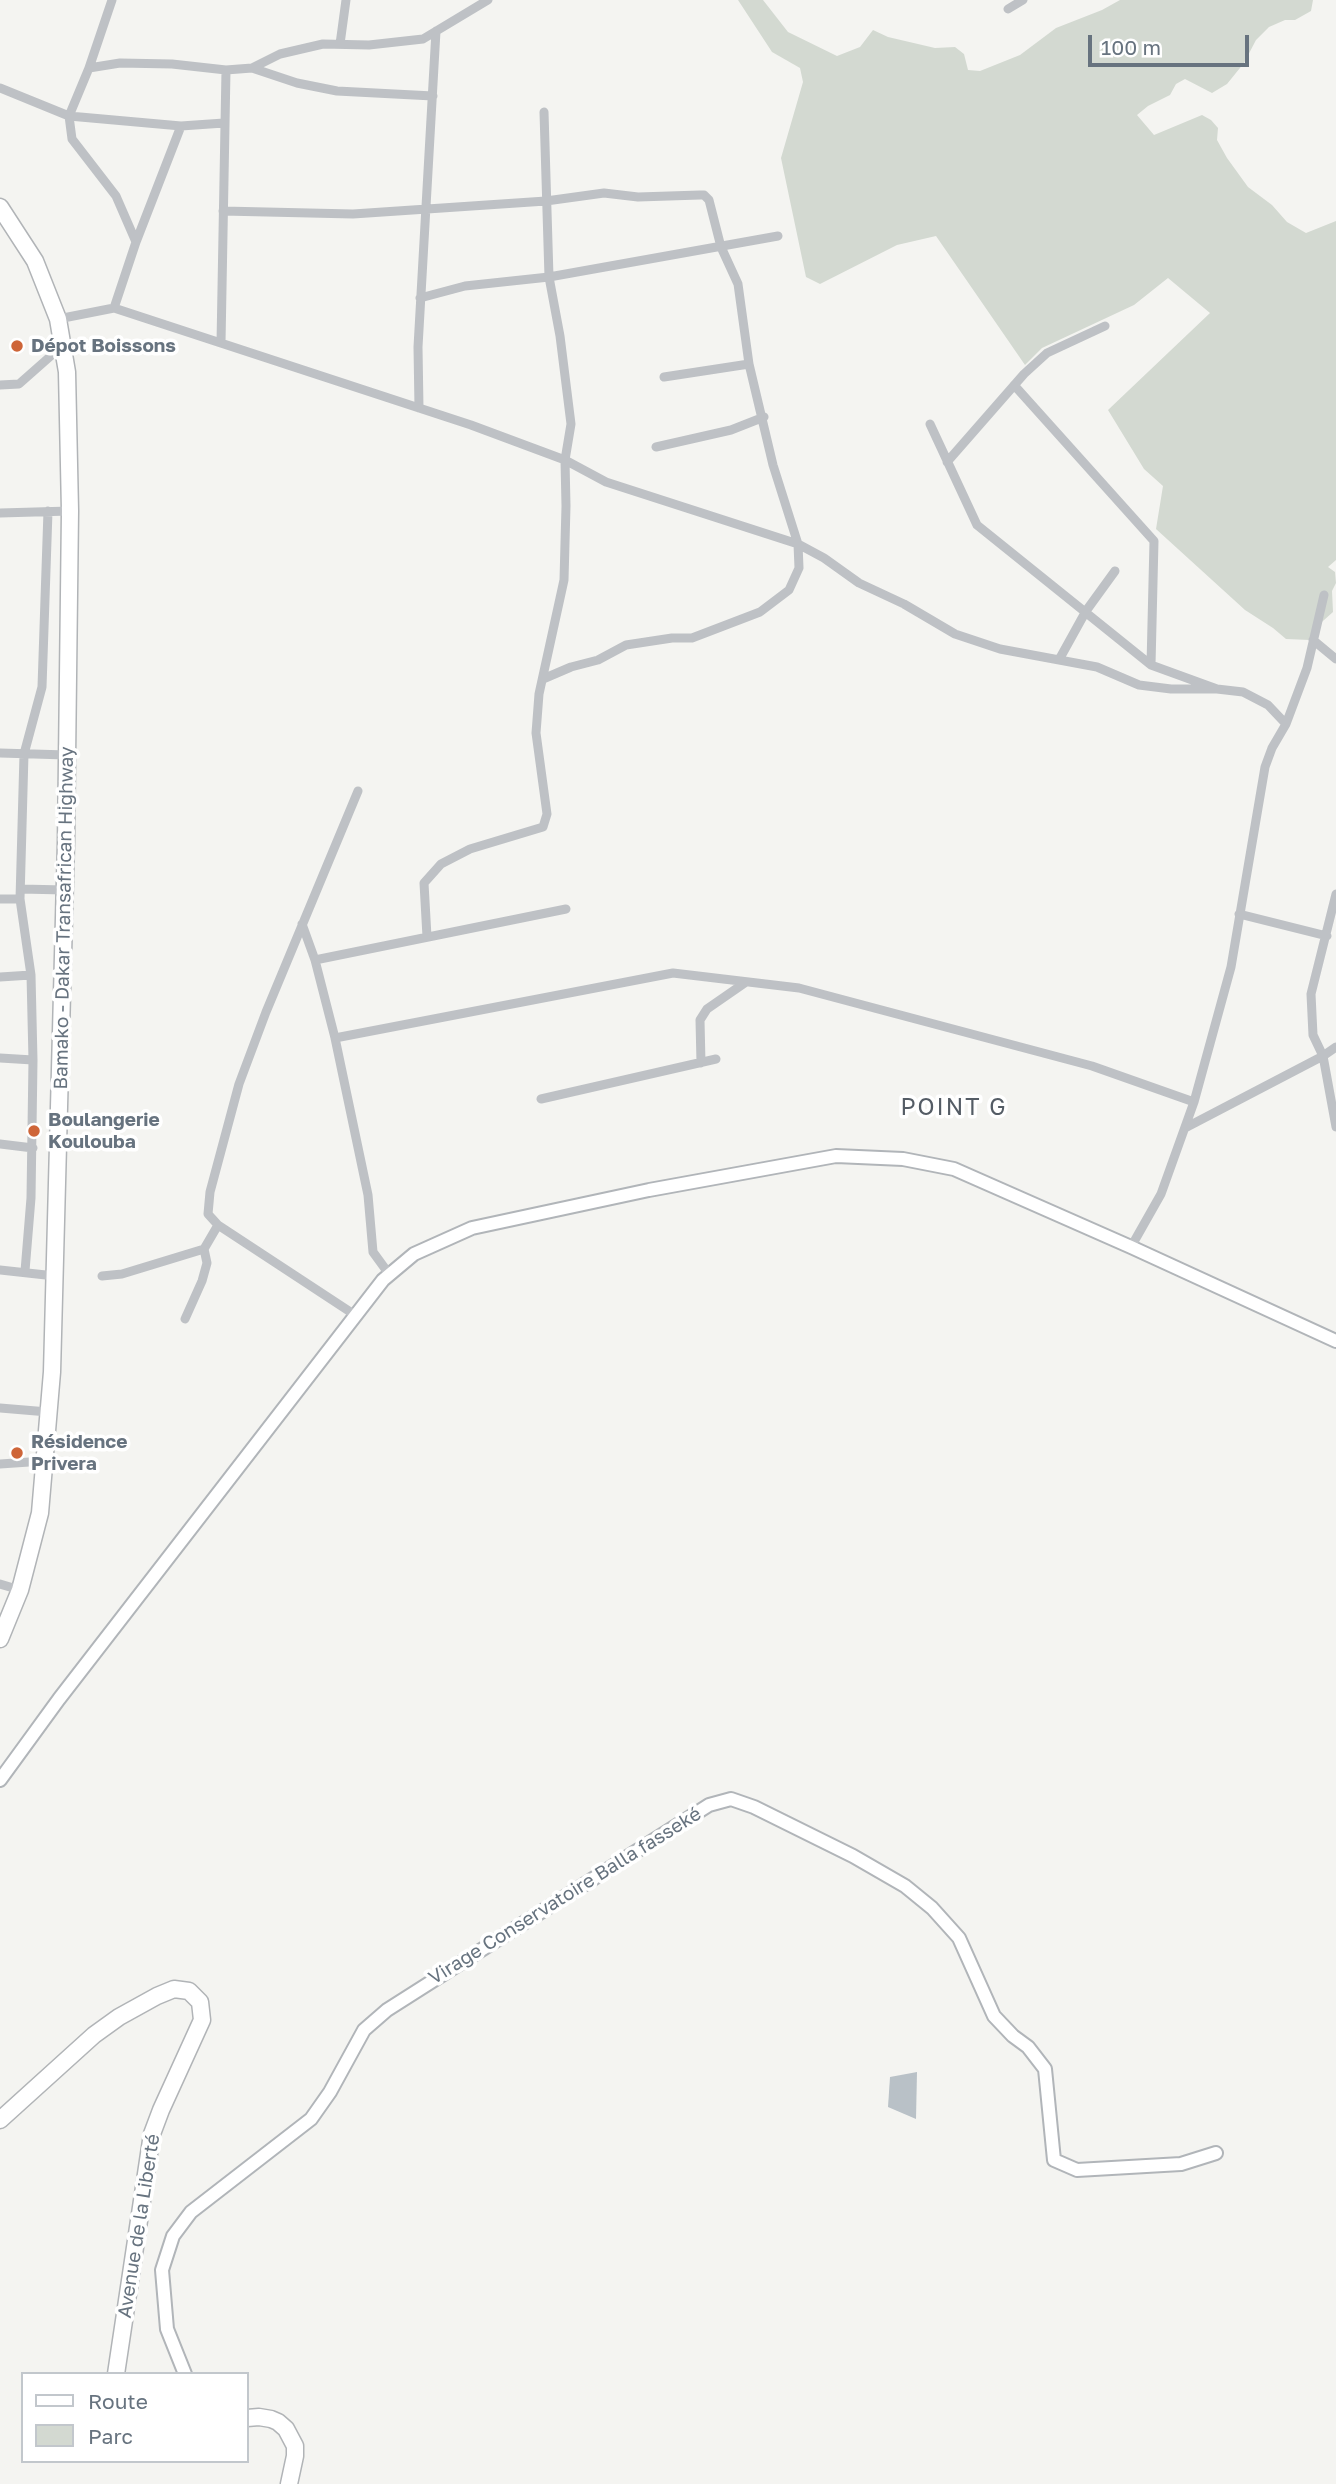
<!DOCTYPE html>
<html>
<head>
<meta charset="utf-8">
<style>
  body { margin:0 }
  #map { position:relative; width:1336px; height:2484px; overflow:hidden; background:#f4f4f1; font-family:"Golos Text",sans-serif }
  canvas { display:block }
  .legend { position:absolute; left:21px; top:2372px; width:228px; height:91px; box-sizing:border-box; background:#fff; border:2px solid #c2c7cc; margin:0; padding:9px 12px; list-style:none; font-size:21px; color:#67737f }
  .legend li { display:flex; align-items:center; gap:14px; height:35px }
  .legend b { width:35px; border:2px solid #c2c7cc }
  .scale { position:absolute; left:1088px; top:35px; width:161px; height:32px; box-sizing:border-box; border:4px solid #67737f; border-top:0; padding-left:9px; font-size:21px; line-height:24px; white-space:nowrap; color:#67737f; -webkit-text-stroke:5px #fff; paint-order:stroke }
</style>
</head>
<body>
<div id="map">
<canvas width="1336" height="2484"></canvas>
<ul class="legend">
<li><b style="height:9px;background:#fff"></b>Route</li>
<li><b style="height:19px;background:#d3d9d1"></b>Parc</li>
</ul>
<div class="scale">100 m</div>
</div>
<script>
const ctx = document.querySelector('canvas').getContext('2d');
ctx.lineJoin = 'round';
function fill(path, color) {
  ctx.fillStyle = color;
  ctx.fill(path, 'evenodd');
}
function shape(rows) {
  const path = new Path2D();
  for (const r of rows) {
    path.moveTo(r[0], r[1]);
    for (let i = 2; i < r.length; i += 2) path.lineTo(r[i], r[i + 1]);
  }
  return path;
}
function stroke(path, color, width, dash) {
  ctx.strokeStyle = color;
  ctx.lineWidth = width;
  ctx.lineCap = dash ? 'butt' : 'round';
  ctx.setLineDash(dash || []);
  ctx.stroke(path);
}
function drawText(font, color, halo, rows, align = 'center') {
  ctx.font = font + ' "Golos Text",sans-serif';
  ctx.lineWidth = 7;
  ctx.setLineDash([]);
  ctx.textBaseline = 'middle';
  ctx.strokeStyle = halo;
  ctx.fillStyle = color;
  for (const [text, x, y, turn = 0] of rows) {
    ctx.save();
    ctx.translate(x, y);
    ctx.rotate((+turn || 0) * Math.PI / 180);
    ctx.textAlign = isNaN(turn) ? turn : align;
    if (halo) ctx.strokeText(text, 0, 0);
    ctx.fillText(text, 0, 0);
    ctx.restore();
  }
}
const green = shape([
  [738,0,763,0,788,32,837,56,860,47,873,30,888,37,935,48,955,47,964,54,968,70,980,71,1020,55,1056,28,1102,10,1120,0,1313,0,1311,11,1295,20,1285,20,1269,27,1256,40,1244,63,1227,84,1212,93,1185,79,1176,84,1170,95,1148,106,1137,115,1154,135,1202,115,1211,120,1218,128,1217,140,1227,158,1248,187,1272,205,1287,222,1306,233,1336,221,1336,560,1328,567,1335,572,1336,583,1332,591,1333,612,1314,629,1310,640,1286,639,1273,628,1245,610,1156,529,1163,486,1144,469,1108,410,1210,313,1168,278,1134,305,1042,348,1025,365,936,236,897,245,820,284,806,277,781,158,803,82,800,68,772,52]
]);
const water = shape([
  [917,2072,916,2119,888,2107,890,2077]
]);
const street = shape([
  [112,0,89,68,69,116,72,139,116,196,136,242],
  [1008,9,1023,0],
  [340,44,346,0],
  [89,68,120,63,172,64,226,70,252,68,280,54,323,44,369,45,423,39,488,0],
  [252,68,297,83,337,91,433,96],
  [0,88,69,116,181,126,224,123],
  [223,211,353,214,546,201,604,193,638,197,700,195,704,195,709,200,721,247,738,284,749,364,773,465,798,544,799,568,789,590,760,612,692,638,672,638,626,645,598,660,571,667,543,679],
  [420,298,465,286,549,277,778,236],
  [114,308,136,242,181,126],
  [58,319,114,308,471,425,565,460,606,482,798,544,824,558,859,583,904,604,955,634,1000,649,1097,667,1139,685,1171,689,1217,689],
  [221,343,226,70],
  [664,377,749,364],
  [0,385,19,384,62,346],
  [1014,385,1154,541,1151,665],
  [419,408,418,347,436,31],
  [930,424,977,525,1151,665,1217,689,1243,692,1268,705,1286,724],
  [656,447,731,430,764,417],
  [947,462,1024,374,1047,353,1105,326],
  [0,513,70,511],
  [1313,640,1336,659],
  [1060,658,1086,611,1115,571],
  [0,753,67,755],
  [21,889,65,890],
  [1336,894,1311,994,1313,1035,1323,1056,1336,1127],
  [0,899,20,899],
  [1239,914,1327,936],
  [302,924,315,960,335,1038,368,1195,373,1252,389,1274],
  [427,937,424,883,441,864,470,849,543,827,547,814,536,733,539,694,564,580,566,506,565,460,571,424,560,336,549,277,544,112],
  [315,960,566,909],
  [0,977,31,975],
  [335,1038,673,973,799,988,1092,1066,1194,1102],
  [0,1058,33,1060],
  [701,1063,700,1020,707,1009,746,982],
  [541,1099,716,1059],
  [1185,1128,1323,1056,1336,1047],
  [0,1144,33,1148],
  [1131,1247,1161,1194,1194,1102,1231,967,1265,767,1272,748,1286,724,1307,668,1324,595],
  [0,1270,55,1276],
  [25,1271,31,1198,33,1060,31,975,20,899,24,754,42,687,48,511],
  [102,1276,122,1274,204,1249],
  [355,1315,218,1225,208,1214,210,1192,239,1084,266,1012,358,791],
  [185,1319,202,1281,207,1263,204,1249,218,1225],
  [0,1408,48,1412],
  [0,1464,44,1461],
  [0,1584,20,1590]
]);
const secondary = shape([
  [0,1780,59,1699,383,1280,414,1254,472,1228,649,1190,836,1156,903,1159,954,1169,1131,1247,1336,1341],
  [185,2374,167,2329,162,2270,173,2236,191,2212,311,2119,330,2092,364,2030,387,2010,709,1805,731,1799,754,1807,853,1856,905,1886,932,1908,959,1938,994,2016,1013,2036,1028,2047,1045,2069,1054,2160,1077,2170,1181,2164,1216,2153]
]);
const highway = shape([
  [0,207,35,261,58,319,67,372,70,511,66,842,52,1372,40,1513,20,1590,0,1639],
  [0,2120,94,2035,119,2017,157,1996,174,1989,189,1991,200,2002,202,2020,161,2110,152,2134,116,2374],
  [247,2418,259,2417,271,2419,278,2422,286,2429,295,2446,295,2456,289,2484]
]);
const markers = [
  [17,346,7,"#ce6538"],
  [34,1131,7,"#ce6538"],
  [17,1453,7,"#ce6538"]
];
const poiNames = [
  ["Dépot Boissons",31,346],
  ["Boulangerie",48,1120],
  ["Koulouba",48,1142],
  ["Résidence",31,1442],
  ["Privera",31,1464]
];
const streetNames = [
  ["Bamako - Dakar Transafrican Highway",64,918,-89],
  ["Virage Conservatoire Balla fasseké",565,1896,-32],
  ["Avenue de la Liberté",139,2226,-81]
];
const quarterNames = [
  ["POINT G",954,1108]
];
fill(green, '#d3d9d1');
fill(water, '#b9c1c7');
stroke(secondary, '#b1b5b9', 16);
stroke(highway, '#b1b4b7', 19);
stroke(street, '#bec1c5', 9);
stroke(secondary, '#fff', 12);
stroke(highway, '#fff', 16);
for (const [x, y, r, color] of markers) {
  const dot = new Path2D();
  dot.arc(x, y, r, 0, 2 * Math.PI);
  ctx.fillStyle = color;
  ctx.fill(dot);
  stroke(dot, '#fff', 2.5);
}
drawText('bold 19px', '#67737f', '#fff', poiNames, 'left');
drawText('19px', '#67737f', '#fff', streetNames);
ctx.letterSpacing = '2px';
drawText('23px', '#545c65', '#fff', quarterNames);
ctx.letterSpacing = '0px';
</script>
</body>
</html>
